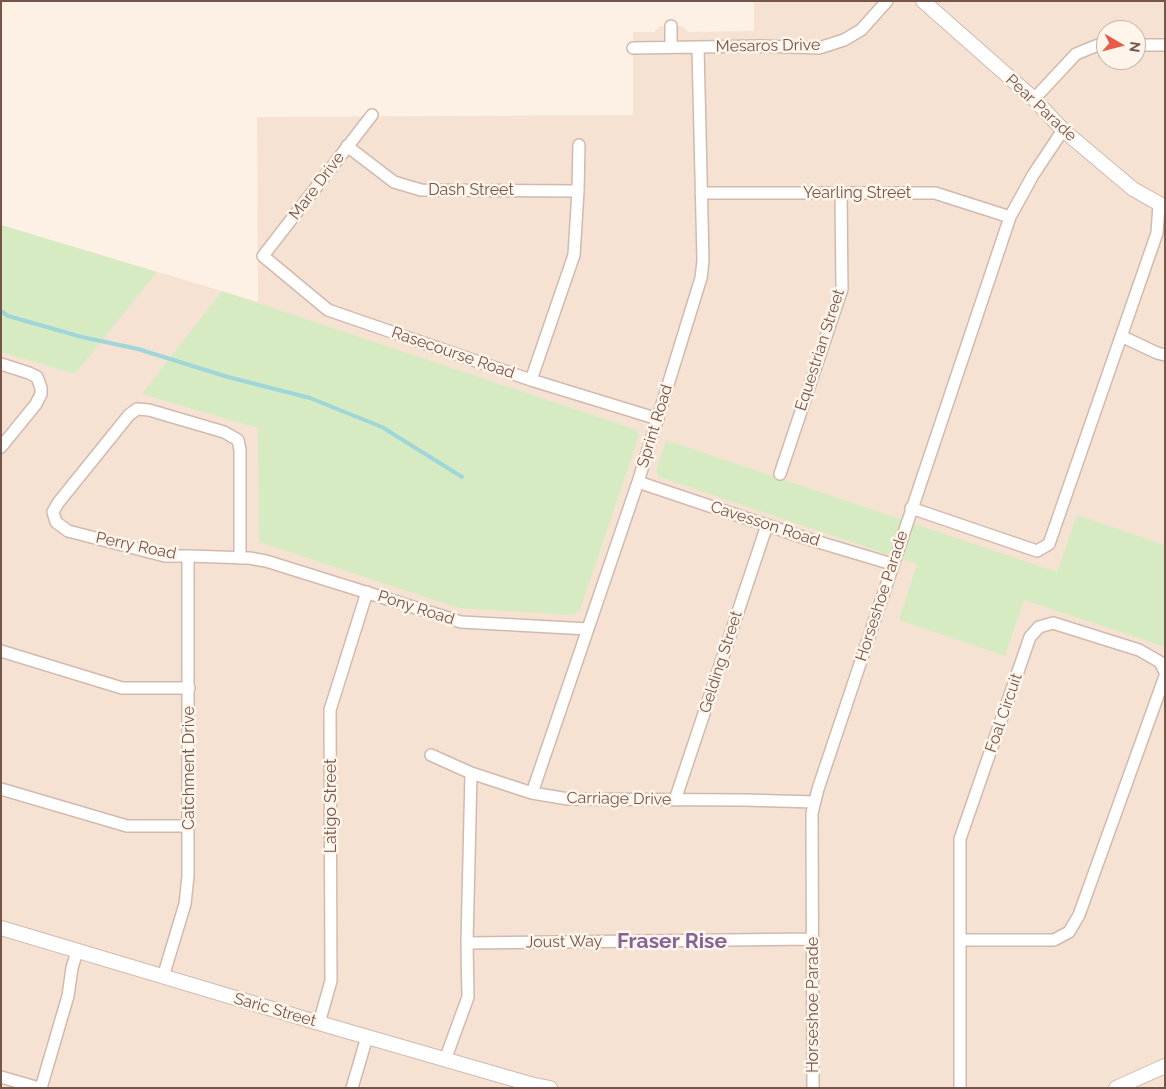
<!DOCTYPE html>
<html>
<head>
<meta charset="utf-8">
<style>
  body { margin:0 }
  #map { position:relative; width:1166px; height:1089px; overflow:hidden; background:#fdf1e5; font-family:Raleway,sans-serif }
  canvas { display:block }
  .frame { position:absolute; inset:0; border:2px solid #765549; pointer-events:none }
  .north { position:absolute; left:1096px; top:20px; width:50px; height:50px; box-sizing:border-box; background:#fff5eb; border:1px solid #c8b5aa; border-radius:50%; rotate:98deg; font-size:14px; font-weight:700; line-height:20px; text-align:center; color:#765549 }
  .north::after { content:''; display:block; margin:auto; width:18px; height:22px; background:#e95b47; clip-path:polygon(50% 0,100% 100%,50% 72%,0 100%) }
</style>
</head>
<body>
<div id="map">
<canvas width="1166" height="1089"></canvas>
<div class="frame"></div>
<div class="north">N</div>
</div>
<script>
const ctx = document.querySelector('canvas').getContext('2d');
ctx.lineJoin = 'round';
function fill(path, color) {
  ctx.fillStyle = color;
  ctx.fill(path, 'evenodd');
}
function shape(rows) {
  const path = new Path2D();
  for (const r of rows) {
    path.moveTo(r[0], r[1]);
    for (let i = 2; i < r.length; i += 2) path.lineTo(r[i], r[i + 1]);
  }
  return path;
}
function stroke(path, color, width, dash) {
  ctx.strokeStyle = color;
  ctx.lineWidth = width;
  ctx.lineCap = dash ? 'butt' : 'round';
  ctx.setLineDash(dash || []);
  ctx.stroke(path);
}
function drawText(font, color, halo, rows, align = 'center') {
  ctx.font = font + ' Raleway,sans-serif';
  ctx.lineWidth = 5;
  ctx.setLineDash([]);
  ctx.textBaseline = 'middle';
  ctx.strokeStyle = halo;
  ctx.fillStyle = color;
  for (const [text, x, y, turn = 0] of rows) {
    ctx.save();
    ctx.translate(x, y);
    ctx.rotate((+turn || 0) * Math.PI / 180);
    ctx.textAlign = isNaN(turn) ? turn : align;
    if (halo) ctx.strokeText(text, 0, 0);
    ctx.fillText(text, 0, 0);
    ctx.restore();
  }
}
const residential = shape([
  [754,1,1165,1,1165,1088,1,1088,1,225,258,302,257,117,633,115,633,32,654,32,660,26,683,26,688,32,752,31,754,30],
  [1106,30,1136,30,1136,60,1106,60]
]);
const green = shape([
  [1,225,157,272,75,374,1,352],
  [222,291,635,429,639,436,580,610,573,615,459,608,259,542,258,428,142,394],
  [666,440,1057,572,1077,515,1165,545,1165,647,1024,600,1005,656,899,620,917,564,659,477,656,470]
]);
const stream = shape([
  [1,311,8,316,82,337,138,349,228,377,310,398,382,427,462,477]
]);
const minor = shape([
  [671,26,671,47],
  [1136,45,1165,45],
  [633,48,761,46,819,48,844,40,861,30,887,1],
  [1034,99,1076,54,1098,45,1106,45],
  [372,115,263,256,328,310,531,380,658,419],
  [347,146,394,182,421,190,578,191],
  [701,193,935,193,1010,217],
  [1121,336,1157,353,1165,355],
  [1,364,29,373,37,377,41,388,41,394,36,404,1,447],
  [531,380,574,255,578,191,579,145],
  [780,474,842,289,841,193],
  [638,482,805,538,892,564],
  [911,508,1037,551,1049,544,1157,233,1159,205],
  [240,558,240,450,238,440,224,432,149,410,137,409,129,415,58,503,53,512,56,522,68,531,165,556,188,556,249,558,266,561,461,622,588,629],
  [1,651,122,688,189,688],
  [431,755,471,773,532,793,568,799,744,800,814,802],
  [1,789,127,826,189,826],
  [532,793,638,482,701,278,703,261,698,47],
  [675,800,767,525],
  [960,940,1054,940,1069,932,1079,915,1165,676],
  [467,943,471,773],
  [163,977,185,904,188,876,188,556],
  [319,1023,331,981,330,710,367,592],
  [445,1060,468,997,467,943,812,939],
  [1,1077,39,1088],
  [41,1088,68,996,72,968,77,951],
  [352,1088,367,1037],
  [813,1088,812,813,818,789,1010,217,1033,175,1063,130],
  [960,1088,960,839,1030,637,1039,627,1053,623,1139,650,1160,662,1165,672]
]);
const tertiary = shape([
  [923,1,1034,99,1063,130,1133,189,1165,207],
  [1,928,319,1023,530,1084,550,1088],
  [1116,1088,1165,1066]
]);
const streetNames = [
  ["Mesaros Drive",768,46,-1],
  ["Pear Parade",1041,108,43],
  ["Mare Drive",317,186,-53],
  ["Dash Street",471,190],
  ["Yearling Street",857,193],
  ["Equestrian Street",820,350,-72],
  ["Rasecourse Road",453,353,19],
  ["Sprint Road",655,426,-73],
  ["Cavesson Road",765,524,18],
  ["Perry Road",136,546,12],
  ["Horseshoe Parade",882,596,-72],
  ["Pony Road",416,608,18],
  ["Gelding Street",721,662,-72],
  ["Foal Circuit",1004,713,-71],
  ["Catchment Drive",189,768,-90],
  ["Carriage Drive",619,799,1],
  ["Latigo Street",331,806,-90],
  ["Joust Way",564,942,-1],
  ["Horseshoe Parade",813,1005,-90],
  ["Saric Street",275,1010,16]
];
const districtNames = [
  ["Fraser Rise",672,942]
];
fill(residential, '#f5e2d3');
fill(green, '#d7ebc3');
stroke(stream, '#9ed6d9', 4);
stroke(minor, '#d1baad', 14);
stroke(tertiary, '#d1baad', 16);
stroke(minor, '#fff', 11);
stroke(tertiary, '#fff', 14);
drawText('16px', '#765549', '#fff5eb', streetNames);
drawText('bold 21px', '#83649a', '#fff5eb', districtNames);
</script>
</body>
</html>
